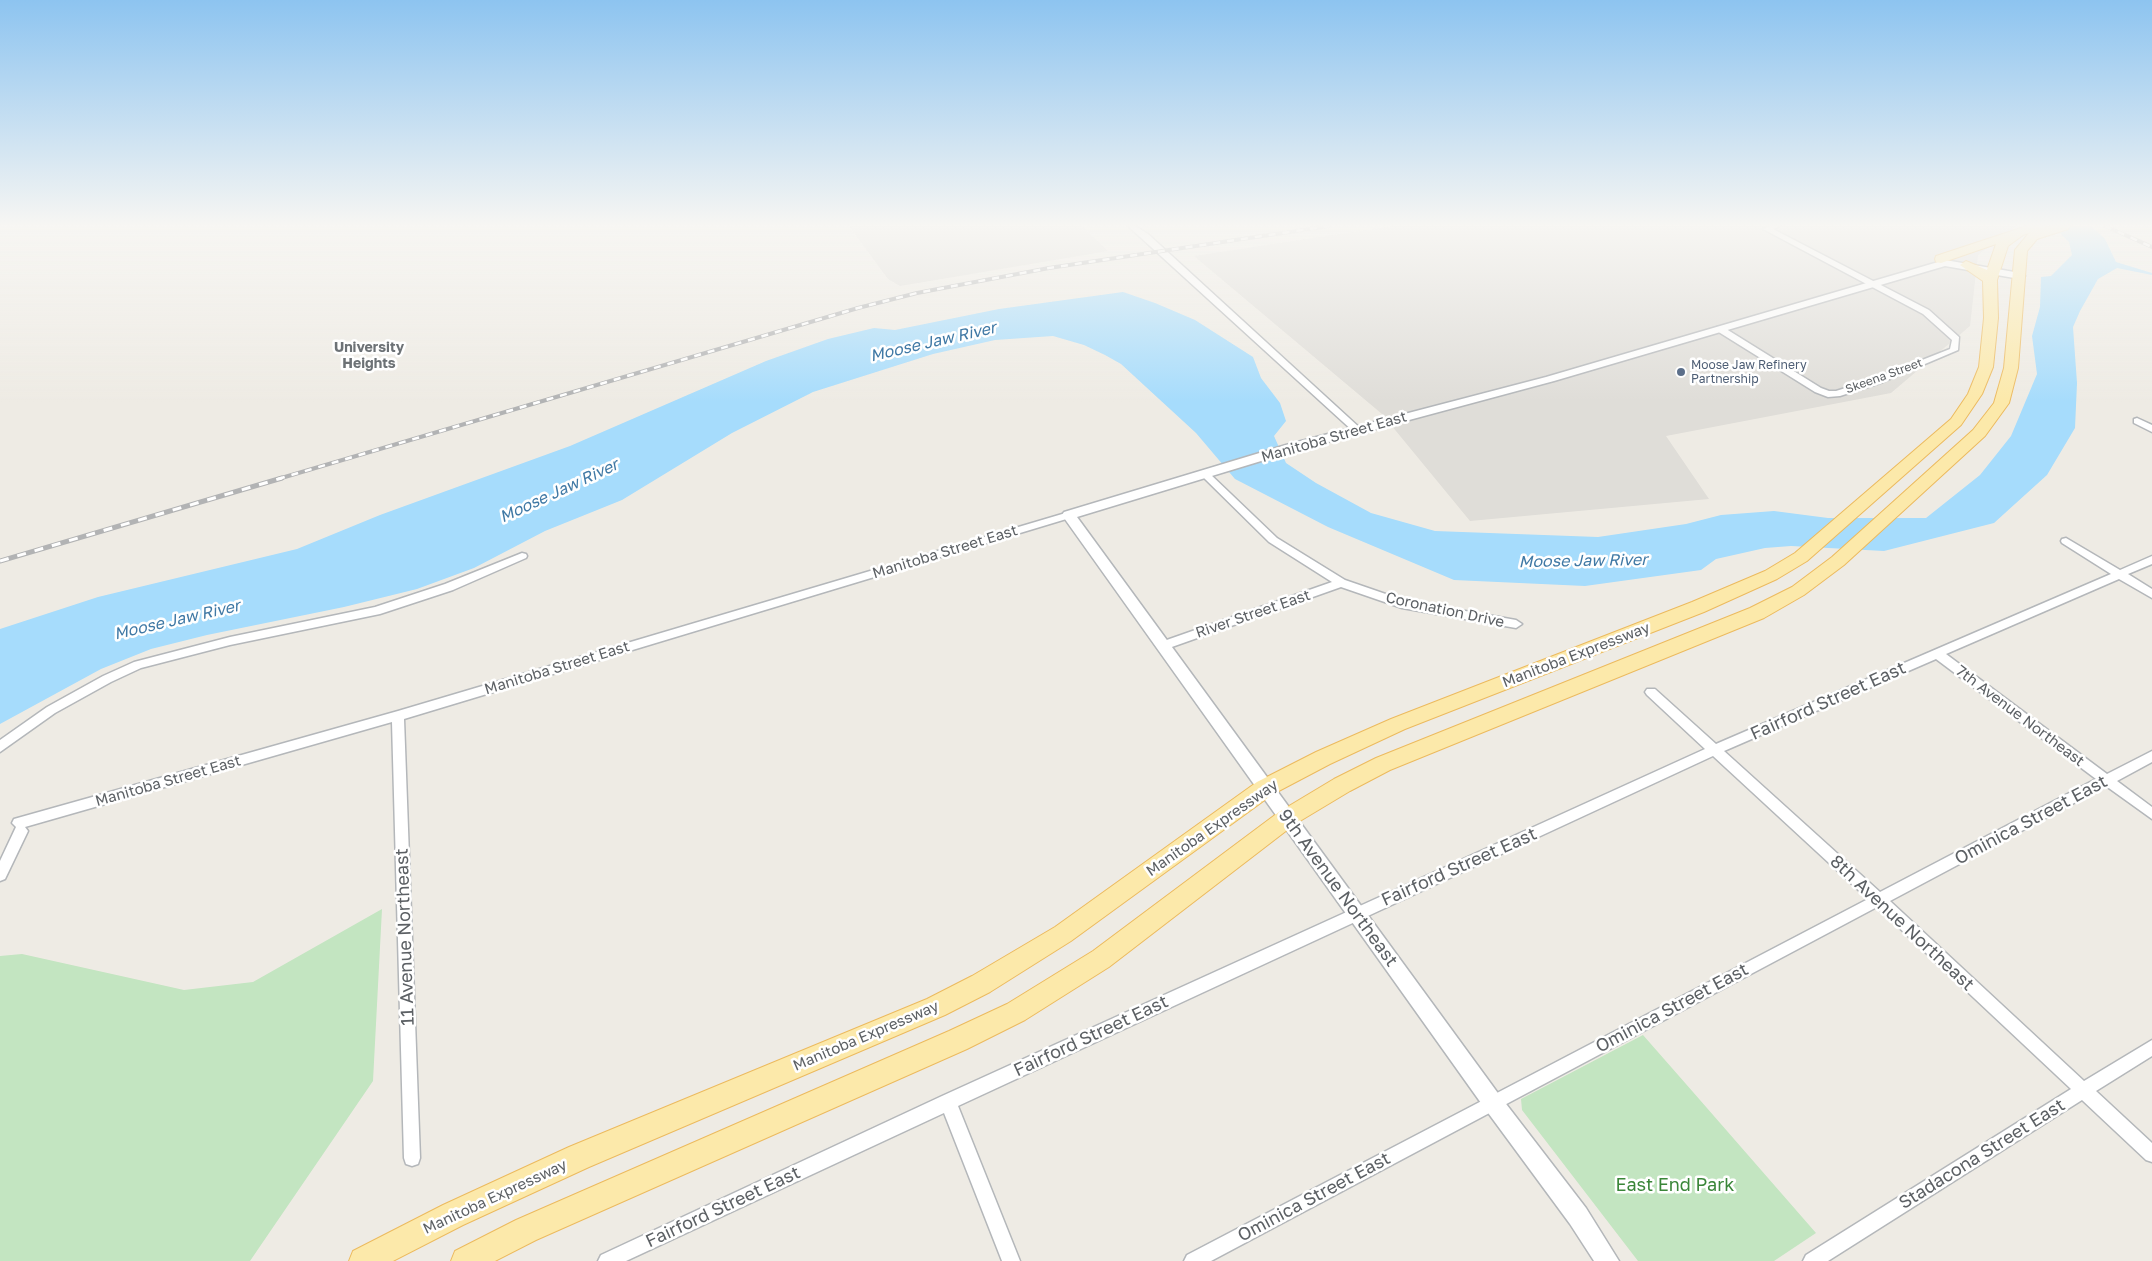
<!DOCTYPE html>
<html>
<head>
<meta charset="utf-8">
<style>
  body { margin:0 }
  canvas { display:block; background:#eeebe4 }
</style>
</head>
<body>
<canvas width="2152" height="1261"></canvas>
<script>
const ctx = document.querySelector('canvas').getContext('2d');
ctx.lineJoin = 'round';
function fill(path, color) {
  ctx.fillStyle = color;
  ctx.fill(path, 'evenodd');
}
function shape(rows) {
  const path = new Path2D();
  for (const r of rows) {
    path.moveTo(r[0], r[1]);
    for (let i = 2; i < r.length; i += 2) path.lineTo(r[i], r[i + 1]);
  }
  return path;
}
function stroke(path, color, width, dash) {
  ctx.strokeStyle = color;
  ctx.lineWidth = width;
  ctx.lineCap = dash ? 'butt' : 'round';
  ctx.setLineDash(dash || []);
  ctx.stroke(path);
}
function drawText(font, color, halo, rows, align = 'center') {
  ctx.font = font + ' "Golos Text",sans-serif';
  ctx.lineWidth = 5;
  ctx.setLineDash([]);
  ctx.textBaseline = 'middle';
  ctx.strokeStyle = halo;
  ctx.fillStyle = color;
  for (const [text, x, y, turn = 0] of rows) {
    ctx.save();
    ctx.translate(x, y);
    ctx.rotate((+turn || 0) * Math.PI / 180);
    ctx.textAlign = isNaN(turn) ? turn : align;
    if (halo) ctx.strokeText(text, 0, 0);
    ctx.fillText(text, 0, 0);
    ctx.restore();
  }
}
const industrial = shape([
  [849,226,1082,226,1108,251,900,286,888,279],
  [1392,226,2016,226,1978,255,1970,326,1891,393,1666,436,1709,499,1470,521,1382,414,1194,256]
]);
const green = shape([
  [382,909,373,1081,250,1261,0,1261,0,956,22,954,184,990,253,982],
  [1643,1035,1693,1092,1816,1233,1774,1261,1638,1261,1522,1110,1521,1099]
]);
const water = shape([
  [2053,226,2091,226,2105,239,2116,262,2152,273,2152,275,2117,268,2098,279,2080,311,2073,327,2077,383,2075,428,2047,475,1994,523,1884,551,1791,546,1765,548,1716,559,1701,570,1585,586,1454,580,1328,527,1235,479,1196,433,1121,364,1105,355,1084,345,1053,336,995,340,933,354,813,392,732,433,622,500,545,531,474,568,417,589,344,607,207,635,151,649,101,669,0,724,0,629,98,597,297,549,380,515,570,446,766,361,828,339,874,328,895,330,999,309,1123,292,1155,303,1195,320,1253,357,1261,378,1280,403,1286,421,1274,436,1286,463,1316,483,1371,513,1435,531,1598,537,1686,524,1721,515,1774,511,1828,518,1926,518,1980,475,2011,436,2037,374,2032,336,2040,307,2041,277,2051,276,2072,255,2069,242]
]);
const minor = shape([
  [1128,226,1135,226,1148,234,1360,428,1360,432,1354,432,1128,226],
  [1770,226,1780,226,1773,229,1929,310,1959,337,1958,350,1880,383,1840,396,1828,397,1815,392,1717,331,1717,327,1723,327,1821,388,1829,391,1836,391,1874,379,1950,349,1952,340,1923,314,1763,229,1770,226],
  [2137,418,2152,425,2152,432,2134,423,2134,419,2137,418],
  [1206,472,1209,473,1277,538,1345,580,1403,600,1516,620,1522,624,1516,628,1402,608,1341,587,1169,648,1161,648,1159,645,1161,642,1332,582,1269,542,1203,477,1201,475,1206,472],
  [1069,512,1073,513,1074,515,1073,517,404,719,420,1158,418,1164,412,1166,406,1164,404,1158,392,722,25,827,28,831,5,879,0,881,0,861,16,827,12,823,14,819,398,711,1069,512],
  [2066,538,2120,570,2152,556,2152,564,2128,574,2152,589,2152,598,2119,579,1946,654,2107,774,2152,751,2152,762,2117,781,2152,807,2152,819,2106,786,1890,901,2084,1081,2152,1040,2152,1056,2096,1091,2152,1143,2152,1162,2146,1160,2082,1100,1828,1261,1803,1261,1806,1255,2071,1089,1877,907,1211,1261,1184,1261,1187,1255,1868,899,1713,756,958,1106,1020,1261,1002,1261,944,1113,626,1261,598,1261,601,1255,942,1096,1705,749,1647,695,1645,692,1647,689,1655,689,1716,744,2111,574,2062,543,2061,541,2062,539,2066,538],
  [1936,659,2096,779,1880,892,1724,751,1936,659],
  [522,553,526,554,527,556,526,558,453,590,380,614,230,645,141,668,111,682,55,713,0,752,0,740,47,707,103,676,134,662,230,637,375,607,445,584,522,553]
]);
const tertiary = shape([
  [1945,260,2020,273,2025,276,2020,279,1945,266,1554,381,1294,451,1077,517,1500,1096,1586,1208,1619,1261,1594,1261,1570,1224,1486,1110,1062,515,1064,512,1286,445,1546,377,1945,260]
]);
const primary = shape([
  [2027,226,2046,226,2045,228,2052,226,2070,226,2068,229,2037,239,2027,251,2018,368,2009,403,1985,436,1844,565,1804,595,1764,618,1390,770,1350,791,1295,824,1109,967,1025,1020,967,1049,536,1240,495,1261,451,1261,455,1251,516,1220,949,1031,1007,1004,1093,951,1279,812,1334,779,1376,758,1750,608,1792,587,1832,557,1973,430,1994,403,2004,368,2015,250,2029,233,2036,231,2023,235,2008,246,1997,280,1998,318,1993,367,1982,394,1961,425,1807,561,1777,579,1704,612,1405,729,1330,764,1273,794,1071,941,990,992,945,1015,589,1167,463,1225,393,1261,349,1261,353,1251,443,1205,569,1147,927,999,972,976,1055,927,1257,782,1316,752,1391,719,1692,602,1765,571,1795,553,1951,419,1968,394,1979,367,1984,318,1983,281,1960,265,1966,261,1987,270,1996,244,1941,263,1936,262,1935,259,1936,256,2027,226]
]);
const railFar1 = shape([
  [2105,226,2152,247],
  [278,479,858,308,917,293,1049,268,1329,226]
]);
const rail = shape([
  [0,561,282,478]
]);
const markers = [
  [1681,372,5,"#5c6f8a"]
];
const farServicenames = [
  ["Moose Jaw Refinery",1691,365],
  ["Partnership",1691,379]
];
const farStreetnames = [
  ["Skeena Street",1884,376,-20]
];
const farNeighbourhoodnames = [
  ["University",369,348],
  ["Heights",369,364]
];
const streetNames = [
  ["Manitoba Street East",1334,437,-16],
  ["Manitoba Street East",945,552,-17],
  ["Coronation Drive",1445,610,12],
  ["River Street East",1253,614,-19],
  ["Manitoba Expressway",1576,655,-21],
  ["Manitoba Street East",557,668,-17],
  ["7th Avenue Northeast",2020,716,37],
  ["Manitoba Street East",168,781,-16],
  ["Manitoba Expressway",1212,828,-35],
  ["Manitoba Expressway",866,1036,-23],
  ["Manitoba Expressway",495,1197,-25]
];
const waterNames = [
  ["Moose Jaw River",933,342,-13],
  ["Moose Jaw River",559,491,-25],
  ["Moose Jaw River",1583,561,-1],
  ["Moose Jaw River",177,620,-13]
];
const nearStreetnames = [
  ["Fairford Street East",1828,701,-24],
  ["Ominica Street East",2031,820,-28],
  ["Fairford Street East",1459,867,-24],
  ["9th Avenue Northeast",1338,888,54],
  ["8th Avenue Northeast",1902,923,43],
  ["11 Avenue Northeast",405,937,-92],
  ["Ominica Street East",1672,1008,-28],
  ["Fairford Street East",1091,1036,-25],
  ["Stadacona Street East",1982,1154,-32],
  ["Ominica Street East",1314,1197,-28],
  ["Fairford Street East",723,1207,-25]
];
const nearParknames = [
  ["East End Park",1675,1185]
];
fill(industrial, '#dfddd8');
fill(green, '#c3e5c1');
fill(water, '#a6dcfc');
stroke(minor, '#b4b7ba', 3);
stroke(tertiary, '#b4b7ba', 3);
stroke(primary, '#ecba5e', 2);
fill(minor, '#fff');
fill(tertiary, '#fff');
fill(primary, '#fce9aa');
stroke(railFar1, '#b2b3b4', 4);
stroke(rail, '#b2b3b4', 5);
stroke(railFar1, '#fff', 2.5, [7]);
stroke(rail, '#fff', 3, [9]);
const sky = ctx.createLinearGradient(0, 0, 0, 402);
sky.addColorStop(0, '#8dc4f0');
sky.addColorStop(0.56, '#f7f6f3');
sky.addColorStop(1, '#f7f6f300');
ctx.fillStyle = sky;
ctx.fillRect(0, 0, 2152, 402);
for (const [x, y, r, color] of markers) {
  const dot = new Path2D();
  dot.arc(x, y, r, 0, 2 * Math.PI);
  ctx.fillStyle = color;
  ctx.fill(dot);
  stroke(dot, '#fff', 2);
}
drawText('12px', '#4e5e75', '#fff', farServicenames, 'left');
drawText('12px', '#5c6064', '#fff', farStreetnames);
drawText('bold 14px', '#6d7276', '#fff', farNeighbourhoodnames);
drawText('15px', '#5c6064', '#fff', streetNames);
drawText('italic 16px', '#4079a5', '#fff', waterNames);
drawText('18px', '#5c6064', '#fff', nearStreetnames);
drawText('18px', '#3a8639', '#fff', nearParknames);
</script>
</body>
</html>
